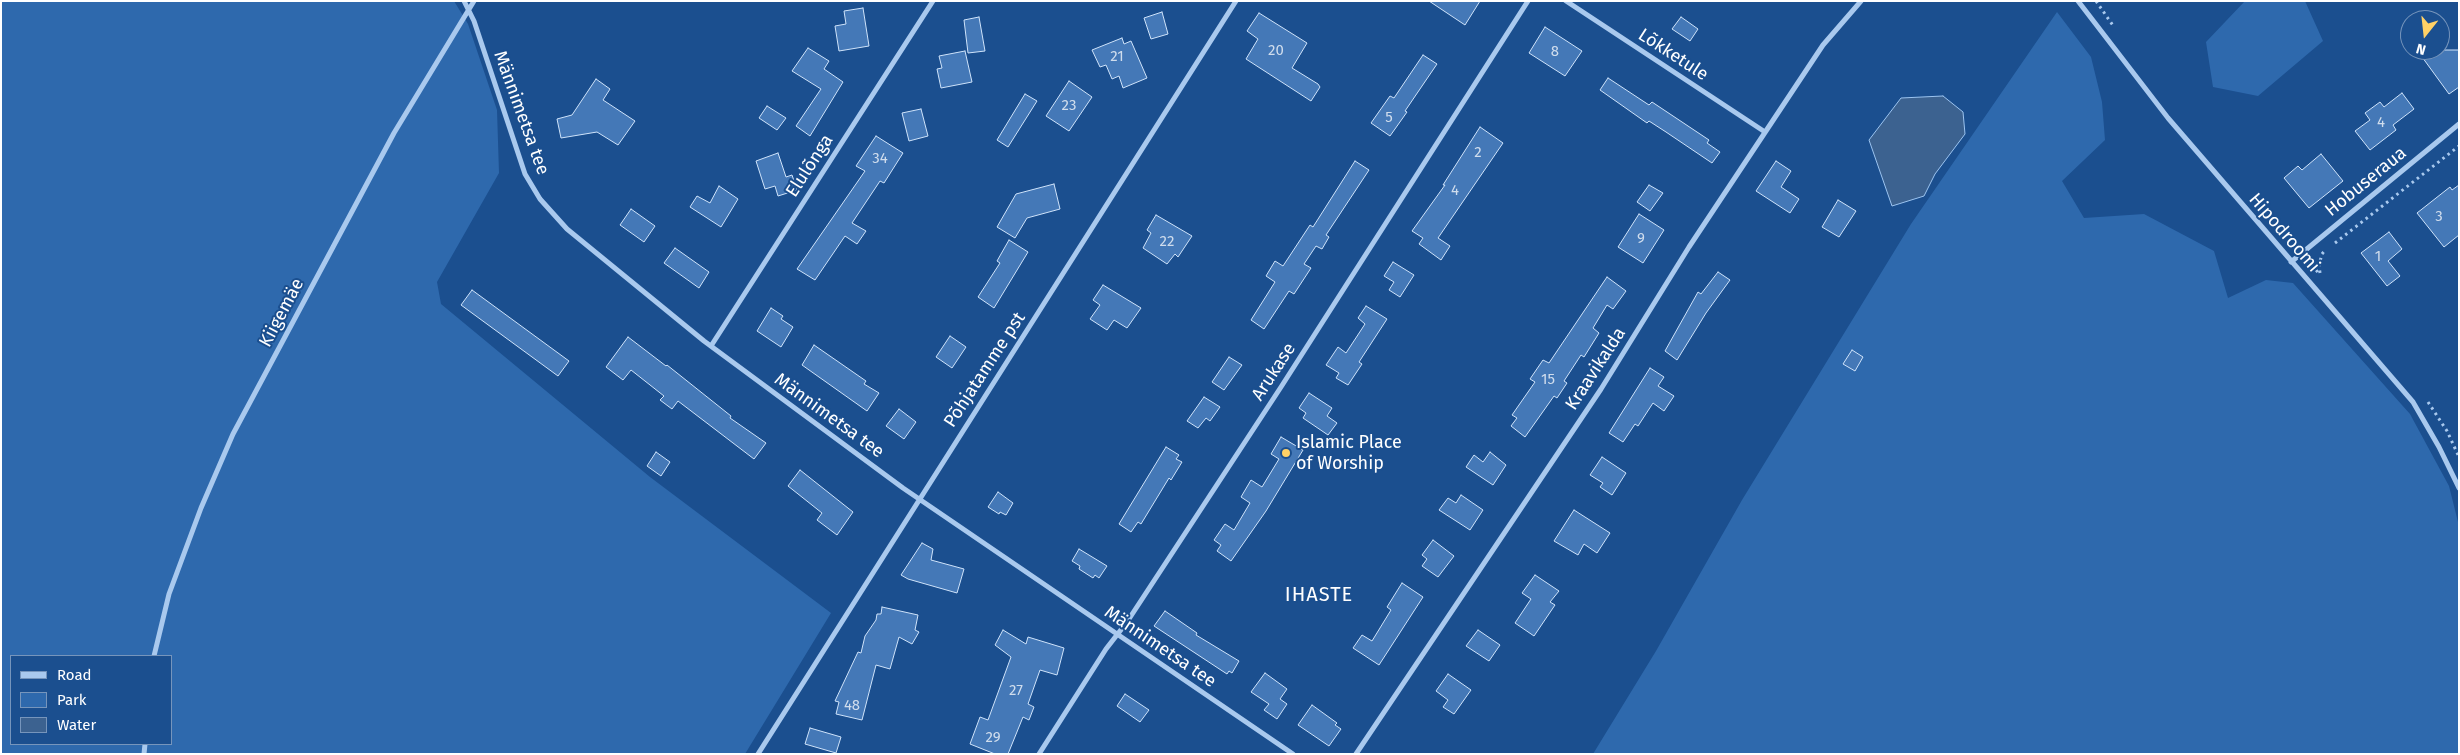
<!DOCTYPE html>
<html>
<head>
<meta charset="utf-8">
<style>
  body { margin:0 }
  #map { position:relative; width:2460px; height:755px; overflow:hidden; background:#1b4f8f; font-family:"Fira Sans",sans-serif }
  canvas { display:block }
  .frame { position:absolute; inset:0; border:2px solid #fff; pointer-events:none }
  .legend { position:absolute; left:10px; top:655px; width:162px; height:90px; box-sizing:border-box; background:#1b4f8f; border:1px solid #7695bc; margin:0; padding:6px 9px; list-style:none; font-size:15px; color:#fff }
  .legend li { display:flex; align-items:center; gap:10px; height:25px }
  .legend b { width:25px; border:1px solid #7695bc }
  .north { position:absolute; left:2400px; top:10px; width:50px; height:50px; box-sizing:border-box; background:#1b4f8f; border:1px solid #7695bc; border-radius:50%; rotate:196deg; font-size:14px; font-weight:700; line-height:20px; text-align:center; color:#fff }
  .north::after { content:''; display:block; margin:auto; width:18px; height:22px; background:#ffd166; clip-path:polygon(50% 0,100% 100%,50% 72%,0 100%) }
</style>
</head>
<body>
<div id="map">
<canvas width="2460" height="755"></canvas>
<div class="frame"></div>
<ul class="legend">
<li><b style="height:6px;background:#a9c9ee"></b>Road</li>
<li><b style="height:14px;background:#2e69ad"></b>Park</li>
<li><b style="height:14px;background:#3c6290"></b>Water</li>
</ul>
<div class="north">N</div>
</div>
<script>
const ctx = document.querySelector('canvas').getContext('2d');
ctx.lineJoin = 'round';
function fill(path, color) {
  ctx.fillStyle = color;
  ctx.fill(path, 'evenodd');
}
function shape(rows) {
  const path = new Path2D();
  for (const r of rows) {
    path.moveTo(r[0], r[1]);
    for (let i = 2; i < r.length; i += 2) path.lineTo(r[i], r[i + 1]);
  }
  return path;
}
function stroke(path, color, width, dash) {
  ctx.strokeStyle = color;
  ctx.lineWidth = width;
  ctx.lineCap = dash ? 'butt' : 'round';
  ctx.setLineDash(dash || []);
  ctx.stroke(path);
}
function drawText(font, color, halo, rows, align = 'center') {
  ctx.font = font + ' "Fira Sans",sans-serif';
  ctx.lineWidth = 4;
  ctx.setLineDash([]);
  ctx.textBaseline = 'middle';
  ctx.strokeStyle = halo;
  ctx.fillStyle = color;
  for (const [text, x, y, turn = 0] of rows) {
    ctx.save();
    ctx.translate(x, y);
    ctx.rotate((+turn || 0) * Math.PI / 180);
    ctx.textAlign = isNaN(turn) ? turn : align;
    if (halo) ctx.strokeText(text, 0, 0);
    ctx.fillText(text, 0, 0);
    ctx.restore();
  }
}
const green = shape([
  [1,1,454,1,468,24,497,110,499,173,437,282,441,304,650,477,831,613,745,754,1,754],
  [11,656,171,656,171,744,11,744],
  [2245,1,2305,1,2323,41,2258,96,2213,87,2206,42],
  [2057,12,2091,57,2102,102,2105,140,2062,181,2084,218,2144,214,2214,251,2228,298,2266,280,2293,283,2410,414,2449,486,2459,526,2459,754,1593,754,1656,651,1742,500,1911,224]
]);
const water = shape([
  [1943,96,1963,112,1965,134,1935,174,1924,196,1892,206,1869,140,1901,98,1943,96]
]);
const building = shape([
  [1429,1,1480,1,1465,25,1429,1],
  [863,8,869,46,839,51,835,26,846,24,844,11,863,8],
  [1162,12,1168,34,1151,39,1144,18,1162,12],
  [1259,13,1307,43,1292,68,1318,84,1320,87,1311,101,1246,59,1258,39,1247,31,1259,13],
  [979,17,985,51,968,53,964,20,979,17],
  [1681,17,1698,29,1690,41,1672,29,1681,17],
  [1545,27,1582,51,1565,76,1529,53,1545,27],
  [1122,38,1124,44,1131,41,1147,78,1123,88,1119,76,1112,79,1106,65,1100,67,1092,50,1122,38],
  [808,48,829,61,824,69,843,82,810,136,796,126,821,89,792,71,808,48],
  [2417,50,2459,50,2459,87,2449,94,2417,50],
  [965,51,972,82,941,88,937,69,942,68,939,56,965,51],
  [1423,55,1437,64,1405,111,1407,112,1390,136,1371,123,1390,96,1394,98,1423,55],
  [1608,78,1649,105,1652,102,1709,140,1707,143,1720,152,1712,163,1666,132,1649,121,1647,123,1600,90,1608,78],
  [596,79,610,89,603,100,635,121,618,145,597,132,561,138,557,119,572,115,596,79],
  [1069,81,1092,97,1069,131,1046,116,1069,81],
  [2402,93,2414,109,2393,125,2396,130,2370,150,2355,131,2370,120,2365,113,2380,102,2384,107,2402,93],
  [1025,94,1037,101,1008,147,997,140,1025,94],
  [767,106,786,118,777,130,759,118,767,106],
  [921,109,928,136,909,141,902,113,921,109],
  [1480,127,1503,143,1438,238,1450,246,1441,260,1419,244,1423,238,1412,231,1445,185,1443,185,1480,127],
  [876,136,903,153,884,183,880,181,852,223,866,231,857,244,845,236,815,280,797,269,865,171,856,166,876,136],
  [778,153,786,177,792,175,797,190,778,196,775,186,765,189,756,161,778,153],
  [2321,154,2343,181,2309,208,2284,178,2298,166,2302,170,2321,154],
  [1355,161,1369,170,1326,235,1329,237,1322,249,1316,246,1304,264,1311,268,1294,294,1289,291,1264,329,1251,320,1275,282,1266,276,1275,261,1283,266,1310,225,1313,227,1355,161],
  [1776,161,1791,171,1781,187,1799,199,1790,213,1756,191,1776,161],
  [1054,184,1060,209,1027,218,1015,238,997,227,1016,194,1054,184],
  [1649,185,1663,193,1650,211,1637,202,1649,185],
  [2459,185,2459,235,2444,247,2417,213,2450,187,2452,190,2459,185],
  [719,186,738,199,721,227,690,207,697,196,710,203,719,186],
  [1838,200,1856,211,1839,237,1822,227,1838,200],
  [631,209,655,226,644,242,620,225,631,209],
  [1639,214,1664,230,1643,263,1618,247,1639,214],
  [1156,215,1192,236,1178,257,1175,254,1167,264,1143,248,1151,233,1147,230,1156,215],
  [2389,232,2402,249,2388,261,2400,276,2387,286,2361,253,2389,232],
  [1009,240,1028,252,994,308,978,297,1000,263,997,261,1009,240],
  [675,248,709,272,699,288,664,263,675,248],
  [1393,262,1414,275,1400,297,1389,290,1394,282,1384,276,1393,262],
  [1718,272,1730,280,1706,313,1677,360,1665,351,1698,292,1701,294,1718,272],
  [1607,277,1626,291,1613,309,1607,305,1593,328,1599,333,1584,357,1581,355,1564,381,1567,383,1557,398,1554,396,1525,437,1511,426,1517,418,1512,415,1535,382,1530,379,1543,360,1549,363,1607,277],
  [1103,285,1141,308,1127,328,1114,320,1107,330,1090,319,1100,305,1093,300,1103,285],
  [472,290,569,361,558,376,461,305,472,290],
  [1366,306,1387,319,1359,362,1362,364,1348,385,1336,378,1339,373,1326,365,1338,347,1346,353,1365,324,1358,318,1366,306],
  [771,308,783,316,781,319,793,327,781,347,757,331,771,308],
  [950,336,966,347,952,368,936,357,950,336],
  [628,337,666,366,667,365,731,416,730,418,766,443,754,459,678,401,672,409,660,400,664,396,631,370,623,380,606,367,628,337],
  [814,345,866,381,864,384,879,393,867,411,802,365,814,345],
  [1852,350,1863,357,1855,371,1843,364,1852,350],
  [1229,357,1242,365,1224,390,1212,382,1229,357],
  [1650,368,1664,377,1658,386,1674,396,1664,411,1653,403,1638,426,1635,424,1623,442,1609,433,1650,368],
  [1309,393,1332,408,1327,416,1337,423,1328,435,1303,418,1306,413,1299,408,1309,393],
  [1204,397,1220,407,1210,421,1206,418,1198,428,1187,421,1204,397],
  [899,409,916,422,904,439,886,426,899,409],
  [1281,437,1303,450,1266,511,1231,561,1217,551,1221,545,1214,540,1225,524,1234,530,1250,503,1241,497,1251,480,1262,487,1279,459,1271,454,1281,437],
  [1166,447,1179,455,1176,459,1182,462,1171,480,1169,478,1141,524,1138,522,1131,532,1119,524,1166,447],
  [656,452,670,462,661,476,647,466,656,452],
  [1490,452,1506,465,1493,485,1466,467,1474,455,1483,462,1490,452],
  [1602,457,1626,473,1612,495,1600,487,1603,483,1590,475,1602,457],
  [800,470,853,512,837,535,817,520,822,513,788,486,800,470],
  [998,492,1013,503,1006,515,1000,512,999,514,988,507,998,492],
  [1461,495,1483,510,1470,530,1439,510,1448,498,1456,503,1461,495],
  [1574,510,1610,533,1597,553,1584,544,1578,555,1554,541,1574,510],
  [1433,540,1454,556,1438,577,1422,566,1427,559,1422,555,1433,540],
  [922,543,933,549,931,560,964,569,957,593,908,579,901,575,922,543],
  [1079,549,1107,566,1099,578,1095,575,1093,578,1079,569,1080,566,1072,561,1079,549],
  [1535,575,1559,591,1550,602,1555,605,1534,636,1515,623,1531,599,1522,593,1535,575],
  [1402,583,1423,597,1379,665,1353,648,1362,635,1372,641,1391,610,1387,607,1402,583],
  [882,607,918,615,915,630,919,632,912,644,899,637,890,669,876,665,862,720,836,714,839,702,835,701,858,652,861,653,865,636,876,620,877,614,881,614,882,607],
  [1165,611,1197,633,1196,635,1239,661,1232,673,1229,671,1227,674,1154,626,1165,611],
  [1003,630,1026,644,1028,637,1064,648,1057,675,1040,670,1028,704,1034,707,1029,720,1023,717,1008,754,995,754,970,744,980,717,988,720,1011,657,995,645,1003,630],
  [1478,630,1500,645,1489,661,1466,646,1478,630],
  [1265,673,1287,689,1280,699,1287,704,1277,719,1264,710,1269,704,1251,692,1265,673],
  [1448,674,1471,690,1454,714,1443,707,1448,700,1436,691,1448,674],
  [1125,694,1149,710,1140,722,1117,706,1125,694],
  [1312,705,1337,723,1335,725,1341,729,1329,746,1298,725,1312,705],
  [810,728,841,737,836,753,805,744,810,728]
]);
const path = shape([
  [2096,1,2114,27],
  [2285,234,2296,246],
  [2335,243,2459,146],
  [2308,260,2320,275],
  [2320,273,2319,265,2322,254,2326,249],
  [2428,402,2447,431,2459,457]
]);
const street = shape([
  [464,1,474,21,525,174,540,199,567,229,704,341,903,488,1293,754],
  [1566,1,1765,132],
  [2078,1,2168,118,2413,402,2439,447,2459,488],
  [2291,262,2459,124],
  [711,346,933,1],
  [154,656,169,594,201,508,233,434,394,133,474,1],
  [144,754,145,744],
  [758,754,1236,1],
  [1039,754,1106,649,1127,622,1281,387,1528,1],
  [1356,754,1601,389,1689,247,1823,45,1861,1]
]);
const markers = [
  [1286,453,5,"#ffd166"]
];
const numberNames = [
  ["20",1276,51],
  ["8",1555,52],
  ["21",1117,57],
  ["23",1069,106],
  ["5",1389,118],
  ["4",2381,123],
  ["2",1478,153],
  ["34",880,159],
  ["4",1455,191],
  ["3",2439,217],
  ["9",1641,239],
  ["22",1167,242],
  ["1",2378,257],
  ["15",1548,380],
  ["27",1016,691],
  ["48",852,706],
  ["29",993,738]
];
const streetNames = [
  ["Lõkketule",1673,55,33],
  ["Männimetsa tee",521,113,70],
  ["Elulõnga",810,166,-57],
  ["Hobuseraua",2366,182,-39],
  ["Hipodroomi",2284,233,49],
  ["Kiigemäe",282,313,-62],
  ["Kraavikalda",1596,369,-57],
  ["Põhjatamme pst",985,370,-57],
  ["Arukase",1274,372,-57],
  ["Männimetsa tee",829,416,36],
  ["Männimetsa tee",1160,647,34]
];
const poiNames = [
  ["Islamic Place",1296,443],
  ["of Worship",1296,464]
];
const quarterNames = [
  ["IHASTE",1319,595]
];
fill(green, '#2e69ad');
fill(water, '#3c6290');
stroke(water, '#9cc4f0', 1);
fill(building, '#4478b7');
stroke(building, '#cfe3fa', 1);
stroke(path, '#a9c9ee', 3, [2.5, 4]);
stroke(street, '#a9c9ee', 5);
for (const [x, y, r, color] of markers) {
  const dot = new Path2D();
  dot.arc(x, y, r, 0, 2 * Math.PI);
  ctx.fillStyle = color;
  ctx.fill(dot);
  stroke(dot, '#1b4f8f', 2);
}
drawText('15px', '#d0dded', null, numberNames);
drawText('18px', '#fff', '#1b4f8f', streetNames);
drawText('18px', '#fff', '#1b4f8f', poiNames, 'left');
ctx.letterSpacing = '1px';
drawText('20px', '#fff', '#1b4f8f', quarterNames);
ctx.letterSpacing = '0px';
</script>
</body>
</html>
